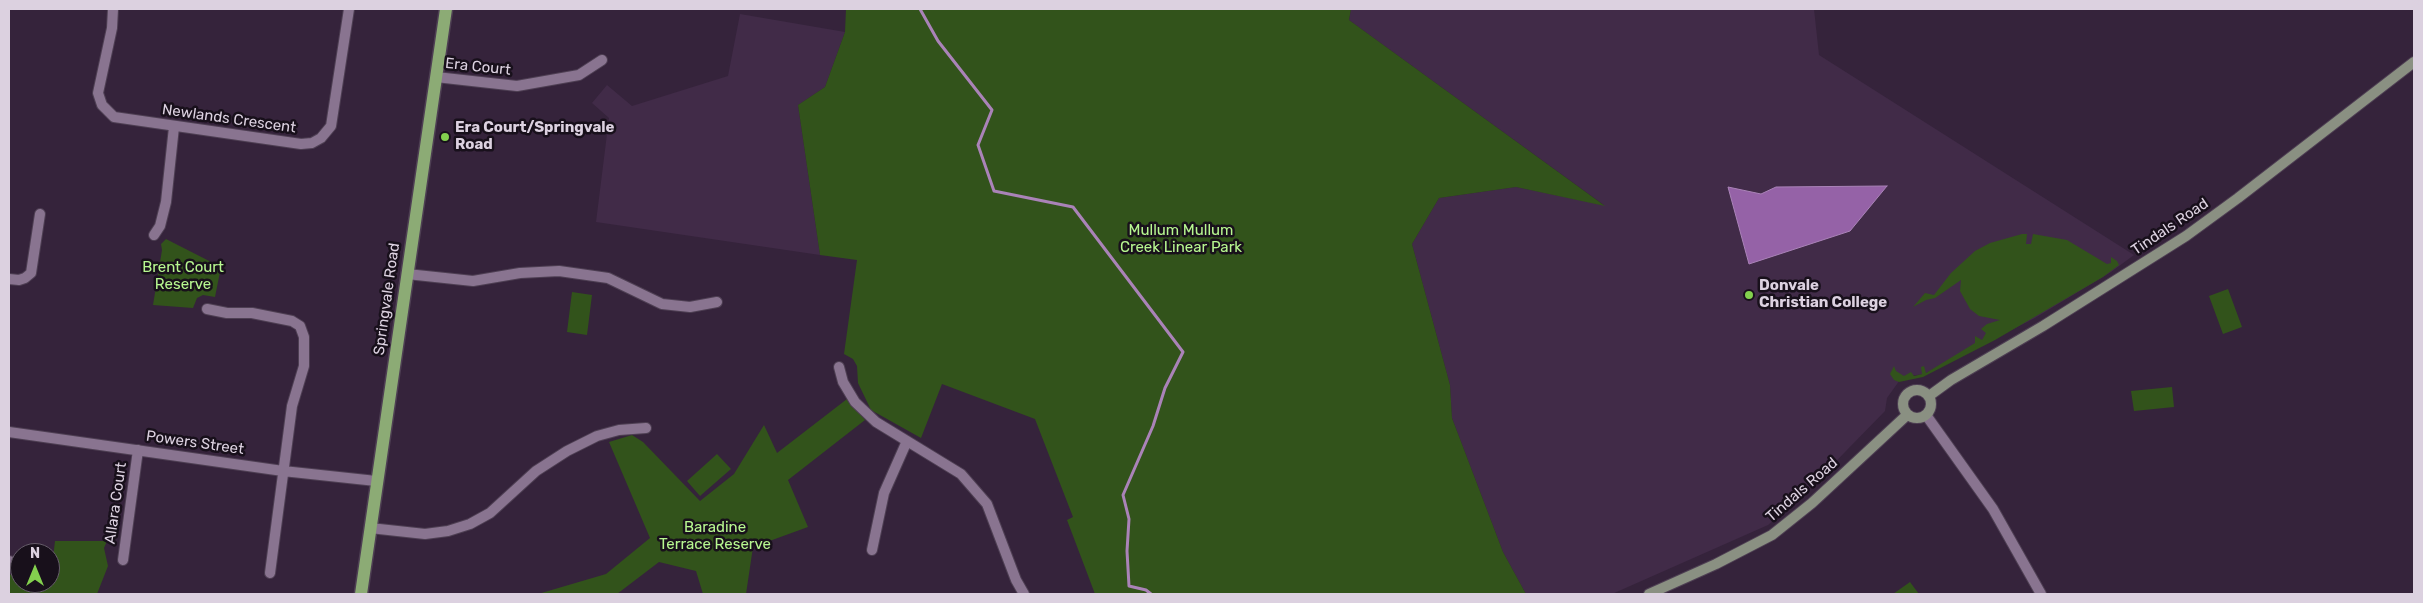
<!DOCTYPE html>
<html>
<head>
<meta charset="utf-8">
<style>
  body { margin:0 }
  #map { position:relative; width:2423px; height:603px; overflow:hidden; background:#35233b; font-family:Rubik,sans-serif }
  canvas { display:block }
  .frame { position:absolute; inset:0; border:10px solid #dcd1e0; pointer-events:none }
  .north { position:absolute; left:10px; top:543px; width:50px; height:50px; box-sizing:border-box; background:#18101b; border:1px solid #665d6a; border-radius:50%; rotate:0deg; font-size:14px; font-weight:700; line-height:20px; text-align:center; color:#dcd1e0 }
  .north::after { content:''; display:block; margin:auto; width:18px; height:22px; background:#83d04e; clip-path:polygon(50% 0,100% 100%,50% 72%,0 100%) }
</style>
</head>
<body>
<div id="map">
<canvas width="2423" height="603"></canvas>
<div class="frame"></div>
<div class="north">N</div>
</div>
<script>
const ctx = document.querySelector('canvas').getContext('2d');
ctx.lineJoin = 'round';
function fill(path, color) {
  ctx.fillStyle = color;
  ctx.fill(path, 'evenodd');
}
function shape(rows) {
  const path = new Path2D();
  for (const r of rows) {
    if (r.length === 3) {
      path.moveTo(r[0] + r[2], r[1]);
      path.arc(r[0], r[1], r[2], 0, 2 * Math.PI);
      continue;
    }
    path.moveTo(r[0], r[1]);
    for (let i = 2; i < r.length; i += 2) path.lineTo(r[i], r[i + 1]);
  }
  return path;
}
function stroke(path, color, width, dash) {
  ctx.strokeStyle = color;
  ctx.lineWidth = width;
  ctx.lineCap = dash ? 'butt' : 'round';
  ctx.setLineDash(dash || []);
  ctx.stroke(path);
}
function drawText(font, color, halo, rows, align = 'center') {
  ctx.font = font + ' Rubik,sans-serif';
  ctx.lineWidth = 5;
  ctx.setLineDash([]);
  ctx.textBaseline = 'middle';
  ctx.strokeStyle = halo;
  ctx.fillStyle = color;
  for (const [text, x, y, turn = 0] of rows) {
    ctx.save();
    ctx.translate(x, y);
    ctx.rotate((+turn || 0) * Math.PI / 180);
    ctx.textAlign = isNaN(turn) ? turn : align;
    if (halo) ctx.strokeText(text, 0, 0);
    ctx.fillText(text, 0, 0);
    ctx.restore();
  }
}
const built = shape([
  [1351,9,1814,9,1819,55,2134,255,2111,272,2035,318,1924,374,1902,377,1887,398,1885,411,1807,491,1768,525,1612,594,1526,594,1503,552,1452,418,1450,385,1412,244,1439,198,1516,187,1604,205,1349,20],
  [740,14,845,32,825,87,798,105,820,255,596,222,609,118,592,103,607,85,632,106,728,76]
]);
const green = shape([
  [846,9,1351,9,1349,20,1605,206,1516,187,1439,198,1412,244,1450,385,1452,418,1503,552,1526,594,1095,594,1067,520,1073,517,1035,419,942,384,921,438,871,410,858,383,857,366,853,359,844,354,857,260,820,255,798,105,825,87,845,32],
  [2022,234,2027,234,2026,244,2031,244,2033,234,2067,240,2107,264,2111,263,2111,257,2117,261,2119,265,2103,277,1995,340,1923,377,1899,382,1894,380,1890,374,1894,366,1896,371,1904,376,1911,372,1914,376,1922,374,1921,367,1924,366,1926,373,1975,343,1975,336,1982,340,1986,333,1981,329,1987,324,2000,320,1979,316,1970,309,1960,291,1961,280,1935,298,1926,300,1913,307,1925,293,1934,295,1951,273,1975,251,1990,243],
  [166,239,221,267,215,297,203,295,197,298,193,308,153,305,162,250,161,244],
  [2228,289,2242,327,2223,334,2209,296],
  [572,292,592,295,587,335,567,332],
  [2172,387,2174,407,2134,411,2131,391],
  [847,399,865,420,788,480,808,527,753,547,746,594,703,594,696,571,659,562,617,594,538,594,606,574,650,538,609,442,632,435,643,442,700,501,734,474,764,425,777,453],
  [717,454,731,469,700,496,687,481],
  [55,541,107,541,104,548,108,566,97,594,9,594,9,574,20,579,20,583,50,583],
  [1910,582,1919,594,1893,594]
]);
const water = shape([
  [1887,186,1850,231,1749,264,1728,187,1761,194,1776,187,1887,186]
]);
const stream = shape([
  [920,9,938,41,992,110,978,145,994,191,1073,207,1183,352,1165,388,1153,426,1123,495,1129,519,1127,551,1129,586,1146,590,1151,594]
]);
const minor = shape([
  [113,9,112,28,98,93,102,105,114,117,301,144,312,143,321,138,331,126,349,9],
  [436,77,517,86,579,75,602,60],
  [154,235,160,226,166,202,174,127],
  [407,274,473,281,520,273,559,271,608,278,662,304,690,307,717,302],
  [9,279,19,280,25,278,31,273,40,214],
  [207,309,227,313,252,313,292,321,300,326,304,337,304,366,292,406,270,573],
  [839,367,843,382,855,402,876,422,961,474,987,504,1016,580,1024,594],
  [1926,415,1993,509,2041,594],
  [9,432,283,471,376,481],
  [370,528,425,534,448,531,470,524,490,513,536,471,567,451,597,436,619,430,646,428],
  [872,550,884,493,907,441],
  [123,560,138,450],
  [9,561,12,562]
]);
const secondary = shape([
  [1917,404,14],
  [1929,396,1951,380,2043,326,2186,236,2238,198,2414,62],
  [1649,594,1716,564,1772,535,1812,503,1907,415]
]);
const primary = shape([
  [361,594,446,9]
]);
const markers = [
  [445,137,5,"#83d04e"],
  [1749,295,5,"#83d04e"]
];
const streetNames = [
  ["Era Court",478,67,6],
  ["Newlands Crescent",229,119,8],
  ["Tindals Road",2170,227,-34],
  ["Springvale Road",387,299,-82],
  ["Powers Street",195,443,8],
  ["Tindals Road",1802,490,-41],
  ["Allara Court",116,503,-82]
];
const poiNames = [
  ["Era Court/Springvale",455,128],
  ["Road",455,145],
  ["Donvale",1759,286],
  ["Christian College",1759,303]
];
const parkNames = [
  ["Mullum Mullum",1181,231],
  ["Creek Linear Park",1181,248],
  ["Brent Court",183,268],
  ["Reserve",183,285],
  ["Baradine",715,528],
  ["Terrace Reserve",715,545]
];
fill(built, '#412b48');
fill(green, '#32531b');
fill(water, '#9562a7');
stroke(water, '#aa83b8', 1);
stroke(stream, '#aa83b8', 3);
stroke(minor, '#4e3f53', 12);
stroke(secondary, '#4e3f53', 12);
stroke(primary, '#4e3f53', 15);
stroke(minor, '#897490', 10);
stroke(secondary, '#8a9082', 10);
stroke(primary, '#8cab75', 12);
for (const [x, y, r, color] of markers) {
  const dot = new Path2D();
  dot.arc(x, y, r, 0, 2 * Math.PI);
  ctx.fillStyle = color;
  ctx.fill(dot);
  stroke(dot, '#18101b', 2);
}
drawText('15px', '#dcd1e0', '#18101b', streetNames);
drawText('bold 15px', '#dcd1e0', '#18101b', poiNames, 'left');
drawText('15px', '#b7f790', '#18101b', parkNames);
</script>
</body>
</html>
